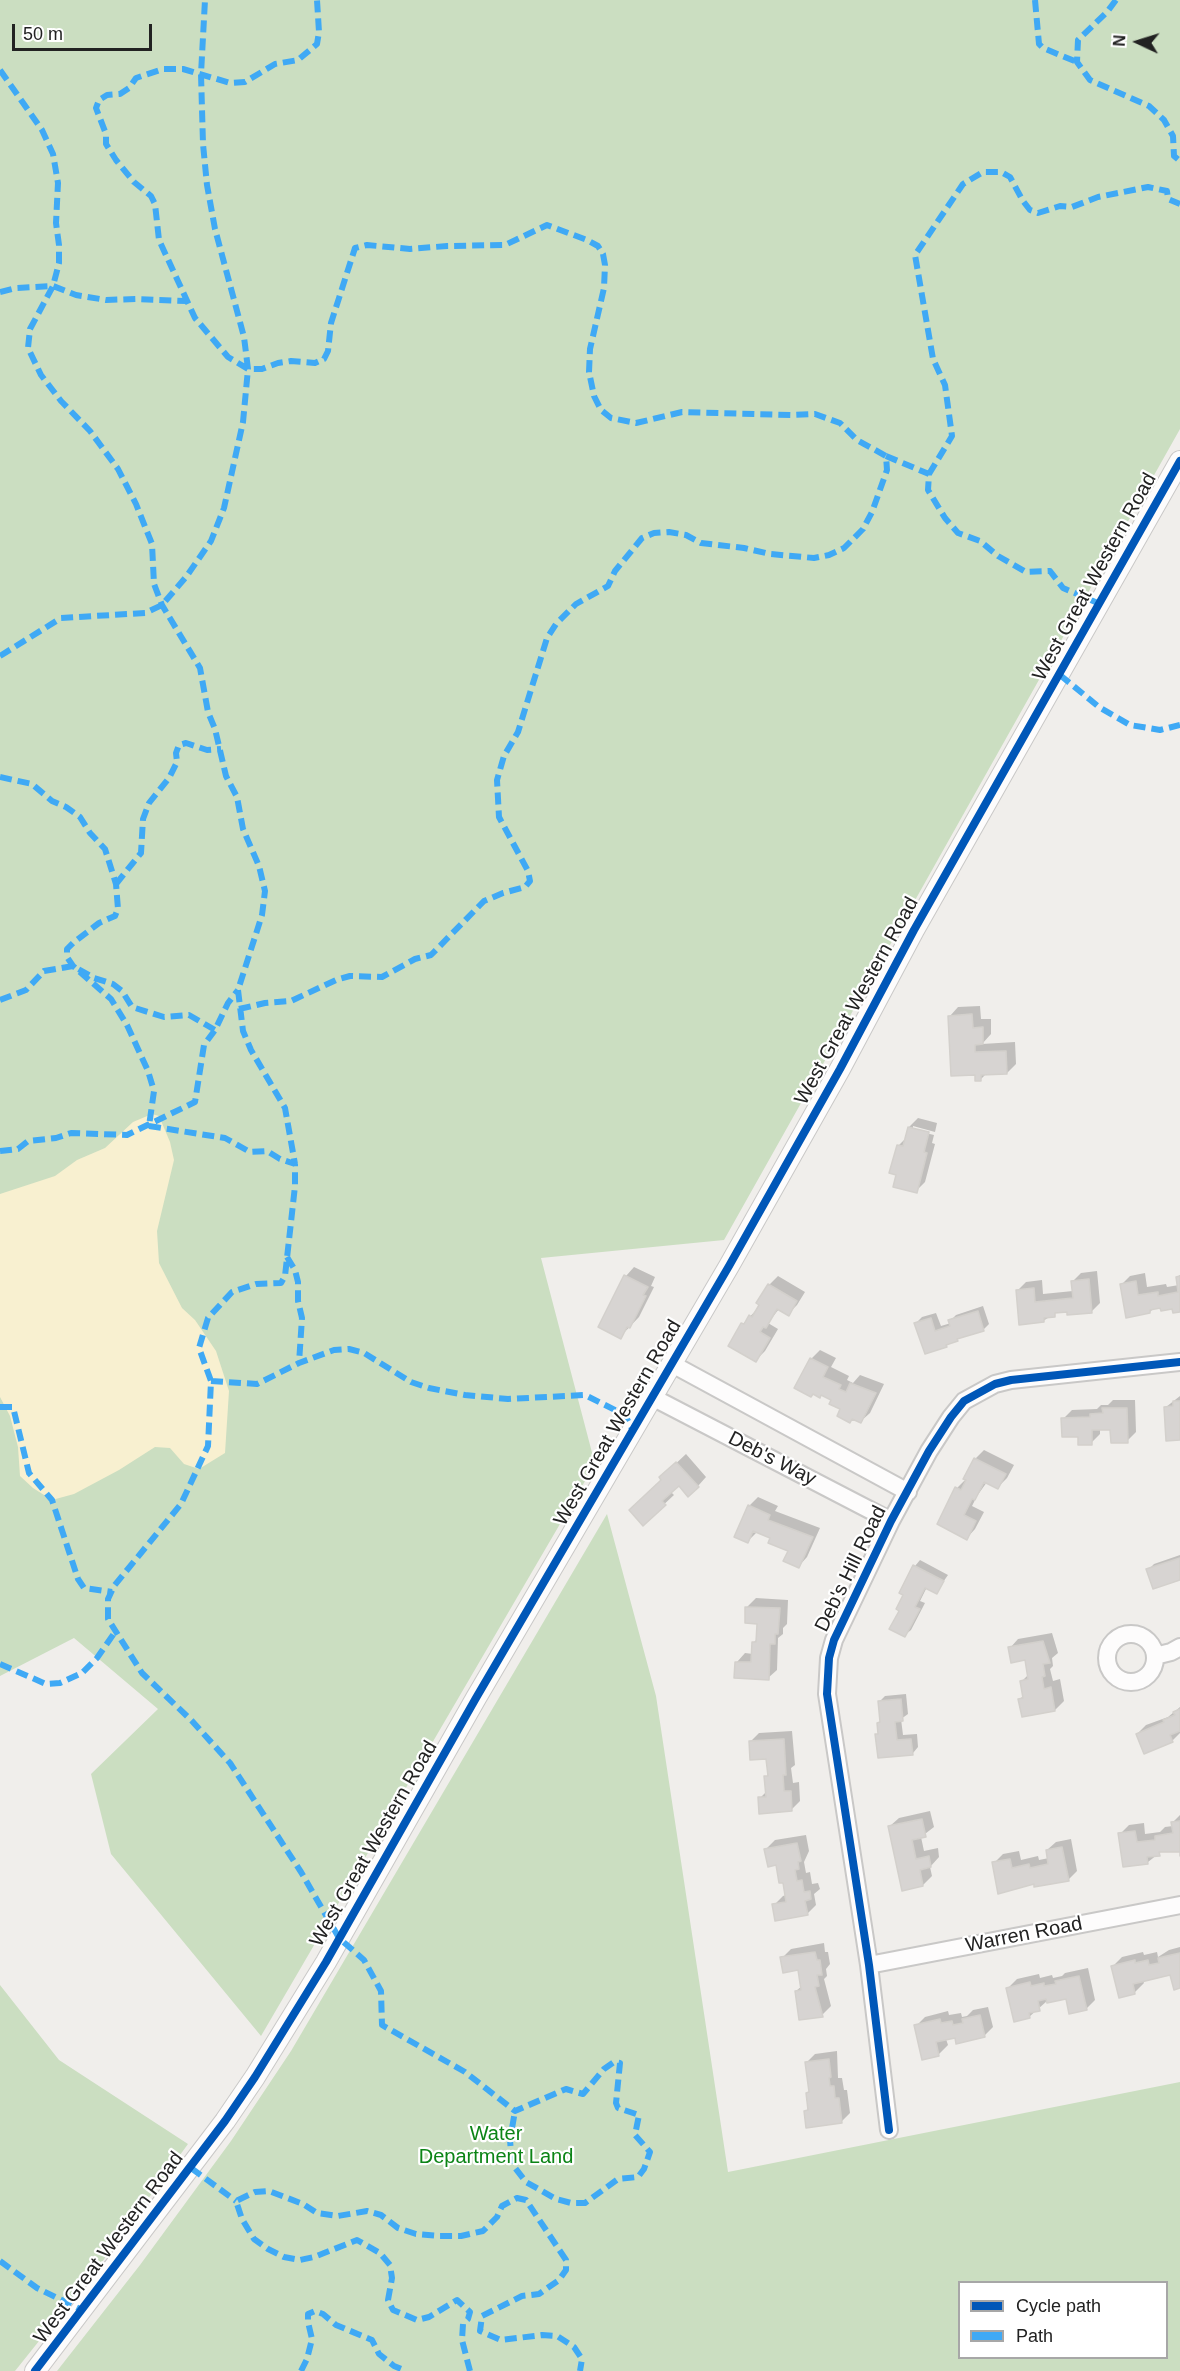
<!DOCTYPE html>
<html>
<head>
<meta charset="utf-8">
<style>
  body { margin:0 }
  #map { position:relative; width:1180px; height:2371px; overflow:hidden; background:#f0eeeb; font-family:Arial,sans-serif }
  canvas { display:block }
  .legend { position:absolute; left:958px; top:2281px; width:210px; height:78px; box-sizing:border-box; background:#fff; border:2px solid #a7a7a7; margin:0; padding:8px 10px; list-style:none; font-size:18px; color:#222 }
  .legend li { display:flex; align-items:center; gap:12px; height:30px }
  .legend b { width:30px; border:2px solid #a7a7a7 }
  .north { position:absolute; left:1108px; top:12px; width:60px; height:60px; -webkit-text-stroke:4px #fff; paint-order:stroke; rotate:274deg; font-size:16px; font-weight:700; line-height:24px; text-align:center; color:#222 }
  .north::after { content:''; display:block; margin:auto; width:21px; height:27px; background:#222; clip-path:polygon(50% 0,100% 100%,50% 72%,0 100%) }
  .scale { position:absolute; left:12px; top:24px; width:140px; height:27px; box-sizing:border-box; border:3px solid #222; border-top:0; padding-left:8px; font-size:18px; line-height:21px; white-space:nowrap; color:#222; -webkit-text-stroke:4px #fff; paint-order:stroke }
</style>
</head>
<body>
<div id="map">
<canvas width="1180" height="2371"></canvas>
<ul class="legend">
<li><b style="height:8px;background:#0057b8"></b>Cycle path</li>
<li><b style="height:8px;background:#3fa9f5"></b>Path</li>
</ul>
<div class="north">N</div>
<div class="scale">50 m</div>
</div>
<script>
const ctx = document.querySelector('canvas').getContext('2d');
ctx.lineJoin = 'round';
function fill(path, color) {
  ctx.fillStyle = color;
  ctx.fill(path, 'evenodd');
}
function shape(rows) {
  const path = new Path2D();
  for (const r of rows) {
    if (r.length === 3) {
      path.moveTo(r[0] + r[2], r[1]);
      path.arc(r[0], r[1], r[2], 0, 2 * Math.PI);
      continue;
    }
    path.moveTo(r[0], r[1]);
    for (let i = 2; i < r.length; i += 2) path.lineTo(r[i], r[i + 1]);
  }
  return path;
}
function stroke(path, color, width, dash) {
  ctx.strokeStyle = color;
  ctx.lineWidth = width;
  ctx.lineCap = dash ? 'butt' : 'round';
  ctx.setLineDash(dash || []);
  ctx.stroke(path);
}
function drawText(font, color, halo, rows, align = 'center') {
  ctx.font = font + ' Arial,sans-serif';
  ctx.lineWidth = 4.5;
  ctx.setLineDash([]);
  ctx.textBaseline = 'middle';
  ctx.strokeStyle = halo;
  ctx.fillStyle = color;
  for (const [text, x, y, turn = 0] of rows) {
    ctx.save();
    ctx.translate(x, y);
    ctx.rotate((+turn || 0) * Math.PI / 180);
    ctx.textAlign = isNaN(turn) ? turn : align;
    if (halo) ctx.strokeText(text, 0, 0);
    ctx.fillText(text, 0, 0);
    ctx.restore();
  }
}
const forest = shape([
  [0,0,1180,0,1180,429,724,1240,541,1258,595,1464,261,2036,111,1854,91,1774,158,1709,74,1638,0,1676],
  [607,1514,656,1696,728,2172,1180,2082,1180,2371,57,2371,140,2265,231,2141,291,2051],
  [960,2282,1166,2282,1166,2358,960,2358],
  [0,1985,59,2060,188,2144,99,2266,15,2371,0,2371]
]);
const sand = shape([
  [152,1114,159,1116,170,1142,174,1160,157,1231,159,1263,182,1308,195,1320,216,1351,229,1391,225,1453,199,1469,184,1464,170,1448,155,1447,119,1470,74,1494,52,1500,33,1488,20,1476,18,1447,10,1416,0,1397,0,1194,55,1176,77,1160,105,1148,133,1122]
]);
const shadow = shape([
  [980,1006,981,1019,991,1019,991,1034,982,1044,1015,1042,1016,1064,1007,1073,986,1074,981,1079,976,1074,950,1016,958,1007],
  [918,1118,937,1123,935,1132,913,1126,913,1130,934,1135,932,1143,935,1144,925,1182,916,1191,898,1174,898,1146,907,1137,909,1127],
  [634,1267,655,1277,651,1286,654,1287,639,1317,620,1337,600,1326,626,1276],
  [1097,1271,1100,1303,1091,1312,1059,1311,1043,1321,1017,1291,1026,1282,1042,1280,1043,1294,1073,1291,1072,1282,1081,1273],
  [1145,1273,1147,1287,1166,1284,1167,1287,1179,1285,1177,1277,1180,1275,1180,1310,1161,1306,1154,1308,1150,1312,1121,1285,1130,1276],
  [778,1276,805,1292,797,1305,788,1314,779,1309,768,1323,778,1329,765,1351,756,1360,743,1324,759,1307,769,1285],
  [983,1306,989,1324,983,1330,961,1337,946,1346,916,1323,922,1317,936,1313,941,1326,951,1323,950,1321,956,1315],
  [820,1350,836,1358,831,1367,849,1376,847,1380,853,1383,860,1375,884,1384,870,1413,861,1421,853,1418,850,1421,842,1409,833,1400,811,1359],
  [1180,1396,1180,1439,1166,1407],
  [1113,1400,1135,1400,1136,1432,1127,1441,1112,1428,1100,1429,1100,1434,1091,1443,1079,1436,1063,1419,1072,1410,1097,1409,1101,1405,1108,1405],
  [984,1450,1014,1465,1007,1478,998,1487,987,1482,977,1496,972,1506,984,1512,975,1529,967,1538,957,1488,966,1479,975,1459],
  [686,1454,706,1477,698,1486,679,1484,671,1492,674,1495,643,1524,670,1469],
  [758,1497,778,1506,775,1511,820,1528,807,1557,799,1566,790,1550,772,1537,757,1532,748,1541,749,1506],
  [1180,1555,1180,1578,1148,1570,1154,1564],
  [920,1560,948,1575,936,1592,927,1587,920,1601,925,1603,911,1630,905,1635,901,1610,915,1566],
  [756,1598,788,1600,787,1624,783,1628,783,1634,778,1638,777,1670,768,1678,737,1662,745,1653,753,1654,753,1643,758,1638,759,1622,747,1607],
  [1052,1633,1058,1653,1052,1658,1053,1666,1050,1669,1053,1681,1060,1679,1064,1701,1055,1710,1020,1699,1024,1695,1022,1681,1029,1674,1026,1659,1010,1648,1018,1639],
  [906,1694,908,1714,901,1719,903,1735,917,1734,918,1747,913,1753,877,1735,880,1732,879,1723,882,1720,879,1702,885,1696],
  [1180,1707,1180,1733,1172,1741,1137,1734,1146,1725,1168,1717],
  [792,1731,795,1765,791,1768,793,1783,799,1782,800,1801,791,1810,760,1798,767,1791,768,1757,750,1742,759,1733],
  [930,1811,934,1827,921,1837,924,1851,938,1848,939,1857,930,1867,932,1876,923,1885,890,1826,899,1818],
  [1180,1815,1180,1851,1162,1851,1148,1862,1120,1834,1129,1825,1144,1823,1145,1834,1160,1832,1165,1827,1173,1826,1173,1822],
  [806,1835,809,1851,804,1862,806,1873,810,1872,812,1884,818,1883,820,1889,814,1894,816,1905,807,1914,774,1905,783,1896,786,1895,777,1863,766,1849,775,1840],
  [1071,1839,1077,1871,1068,1880,1035,1882,994,1863,1003,1854,1019,1851,1021,1860,1038,1856,1039,1860,1049,1858,1047,1850,1056,1842],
  [824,1943,825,1952,828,1952,830,1964,826,1969,827,1976,824,1979,831,2006,822,2015,796,1991,802,1986,799,1969,782,1958,791,1949],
  [1180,1947,1180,1986,1172,1973,1143,1980,1144,1983,1135,1992,1113,1966,1122,1957,1143,1952,1144,1955,1157,1952,1158,1957,1169,1950],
  [1088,1968,1095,2000,1086,2009,1067,1997,1047,2001,1029,2017,1008,1988,1017,1979,1039,1974,1040,1978,1052,1975,1053,1978,1062,1976,1065,1973],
  [988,2007,993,2027,984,2036,946,2039,948,2045,939,2054,924,2058,916,2026,925,2017,948,2011,949,2015,961,2013,962,2017,967,2016,973,2010],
  [837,2051,838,2078,842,2078,844,2090,847,2090,850,2113,841,2122,806,2111,809,2108,807,2093,810,2090,806,2063,815,2054]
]);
const building = shape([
  [972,1014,973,1028,983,1027,983,1044,975,1045,975,1052,1006,1051,1007,1074,981,1075,981,1081,975,1081,975,1075,951,1076,948,1016,972,1014],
  [908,1127,929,1132,924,1152,927,1153,917,1193,893,1187,896,1175,889,1173,897,1145,903,1146,908,1127],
  [624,1275,648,1287,643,1295,646,1296,630,1328,627,1327,621,1339,598,1327,624,1275],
  [1180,1276,1180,1312,1173,1313,1172,1309,1161,1311,1160,1308,1150,1310,1150,1313,1126,1318,1120,1284,1136,1281,1138,1295,1158,1292,1158,1296,1178,1292,1176,1277,1180,1276],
  [1089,1279,1092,1313,1067,1315,1067,1312,1055,1313,1055,1317,1044,1318,1044,1322,1019,1325,1016,1290,1034,1288,1035,1302,1073,1298,1071,1281,1089,1279],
  [768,1284,797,1301,789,1316,777,1309,766,1328,763,1327,760,1332,770,1338,756,1362,728,1346,741,1323,744,1324,749,1315,752,1317,759,1305,756,1303,768,1284],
  [978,1311,984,1331,957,1339,958,1341,946,1345,947,1347,925,1354,914,1323,931,1318,935,1331,950,1326,948,1320,978,1311],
  [810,1358,828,1367,823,1377,841,1385,839,1389,846,1392,850,1383,876,1393,861,1423,852,1419,850,1423,837,1416,840,1409,829,1404,831,1400,821,1395,820,1398,813,1394,811,1397,794,1388,810,1358],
  [1173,1401,1180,1401,1180,1440,1166,1441,1164,1407,1173,1406,1173,1401],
  [1102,1408,1127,1408,1128,1443,1111,1443,1110,1430,1092,1430,1092,1445,1078,1445,1078,1437,1062,1437,1061,1418,1090,1417,1090,1414,1103,1413,1102,1408],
  [974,1458,1006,1474,998,1489,984,1482,975,1500,972,1499,964,1515,976,1521,967,1540,937,1524,955,1487,961,1490,966,1480,963,1479,974,1458],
  [676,1462,699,1487,688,1497,679,1486,662,1501,666,1505,643,1526,629,1510,661,1480,659,1477,676,1462],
  [748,1505,770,1515,768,1520,813,1537,799,1568,783,1561,788,1551,768,1543,770,1538,753,1531,748,1543,734,1537,748,1505],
  [1180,1558,1180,1580,1153,1589,1146,1569,1180,1558],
  [913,1565,944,1581,937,1594,925,1588,915,1607,920,1609,905,1637,889,1629,899,1611,896,1609,903,1595,899,1593,913,1565],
  [745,1607,780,1608,778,1634,775,1634,775,1644,770,1644,769,1680,734,1678,735,1662,751,1662,752,1642,756,1642,757,1624,745,1623,745,1607],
  [1043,1641,1050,1663,1043,1664,1045,1676,1042,1677,1044,1689,1051,1687,1055,1711,1022,1717,1018,1699,1023,1698,1020,1681,1028,1679,1025,1660,1011,1663,1008,1647,1043,1641],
  [901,1699,903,1721,895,1722,897,1740,911,1739,913,1755,878,1758,875,1734,878,1734,877,1723,880,1722,878,1701,901,1699],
  [1180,1709,1180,1731,1170,1735,1173,1742,1144,1754,1136,1734,1164,1722,1163,1720,1175,1715,1173,1712,1180,1709],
  [784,1739,786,1775,783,1775,784,1791,791,1791,792,1811,759,1814,758,1797,766,1797,764,1776,768,1776,766,1759,750,1760,749,1741,784,1739],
  [922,1819,926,1837,912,1840,916,1859,929,1856,931,1867,920,1870,923,1886,902,1891,888,1826,922,1819],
  [1180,1821,1180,1856,1180,1852,1159,1852,1160,1856,1147,1857,1148,1864,1123,1867,1118,1833,1135,1831,1137,1842,1155,1840,1155,1836,1173,1833,1171,1822,1180,1821],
  [797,1843,801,1861,798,1862,799,1869,795,1870,797,1881,802,1880,804,1892,810,1891,811,1899,805,1901,808,1915,775,1921,772,1904,786,1902,783,1883,779,1883,776,1865,768,1867,764,1849,797,1843],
  [1062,1847,1069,1881,1034,1887,1034,1884,998,1894,992,1862,1010,1859,1012,1868,1029,1864,1030,1868,1048,1864,1046,1850,1062,1847],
  [815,1952,817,1960,820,1960,822,1975,817,1975,819,1986,815,1987,823,2017,799,2020,795,1991,801,1990,798,1970,783,1973,780,1957,815,1952],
  [1180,1953,1180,1988,1174,1990,1170,1975,1133,1984,1135,1994,1119,1998,1111,1966,1135,1960,1135,1963,1148,1960,1149,1965,1159,1963,1158,1958,1180,1953],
  [1079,1976,1087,2010,1069,2014,1066,1999,1047,2003,1046,1999,1038,2001,1040,2011,1029,2013,1030,2018,1014,2022,1006,1988,1030,1982,1031,1986,1044,1983,1044,1986,1056,1984,1055,1981,1079,1976],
  [980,2015,985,2037,956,2044,955,2038,936,2042,939,2056,922,2060,914,2025,940,2019,941,2023,952,2021,953,2025,963,2023,962,2019,980,2015],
  [829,2059,831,2077,829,2078,830,2086,834,2086,835,2098,839,2098,842,2123,806,2128,804,2111,808,2110,806,2093,809,2092,805,2062,829,2059]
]);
const minor = shape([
  [672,1364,908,1492],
  [652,1397,891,1521],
  [1131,1658,24],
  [1155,1656,1171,1652,1180,1647],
  [869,1965,1180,1905],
  [889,2130,869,1965,827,1694,829,1658,834,1640,891,1521,929,1451,951,1417,964,1401,995,1384,1011,1380,1180,1362]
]);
const tertiary = shape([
  [35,2371,225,2121,255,2077,326,1962,476,1698,729,1266,840,1069,914,930,1180,461]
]);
const quiet = shape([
  [1035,0,1039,44,1043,48,1077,62],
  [1116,0,1107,12,1078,40,1077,62,1090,80,1149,106,1164,120,1173,136,1174,156,1180,161],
  [0,70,42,130,53,154,58,183,56,223,59,245,59,263,53,286,30,329,28,348,41,375,61,401,90,431,118,469,136,504,152,544,154,584,162,605,200,668,208,712,215,729,226,776,237,797,243,829,259,866,265,891,262,915,238,990,243,1031,251,1050,285,1108,295,1164],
  [0,292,16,288,53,286,76,295,106,300,136,299,186,301],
  [886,456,929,474,928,490,945,518,958,533,980,541,998,556,1026,572,1050,571,1063,588,1100,604],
  [929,474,952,436,945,385,933,359,915,255,963,184,983,172,1001,172,1010,177,1023,201,1030,210,1038,213,1060,206,1072,207,1098,197,1148,187,1167,191,1168,199,1180,204],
  [0,656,61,618,145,613,162,605,186,577,211,541,224,508,243,422,248,369,244,337,215,229,207,185,203,144,201,74,205,0],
  [1060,675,1099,707,1130,725,1160,730,1180,725],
  [0,777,32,784,52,801,66,807,80,817,90,833,105,849,116,884,118,909,115,916,99,923,73,943,67,949,67,957,73,966,111,999,127,1025,148,1071,154,1091,149,1126],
  [116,884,141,853,143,819,149,803,169,778,177,762,176,753,179,745,186,743,207,750,221,749],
  [0,1000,26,990,44,971,73,966,94,978,113,984,122,991,132,1007,164,1017,189,1015,215,1030],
  [239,1009,265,1003,291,1001,336,980,350,976,382,977,415,959,431,955,484,901,503,893,525,887,530,881,528,871,499,817,497,780,504,756,518,732,547,638,556,624,576,604,608,586,615,571,642,538,654,533,669,532,686,535,701,543,744,548,770,554,814,558,829,555,844,548,863,529,872,512,887,470,886,456,857,440,840,423,815,414,791,415,682,412,636,423,611,418,601,410,594,396,589,372,590,349,604,288,605,265,603,254,598,246,587,240,547,225,505,245,447,246,410,249,367,245,355,248,331,323,328,351,324,359,315,363,291,361,278,363,262,369,248,369,228,357,195,318,159,240,155,204,151,196,134,182,116,160,106,144,106,134,96,108,99,100,107,95,120,94,129,88,136,78,163,69,183,69,230,83,245,82,275,64,298,60,317,44,319,32,317,0],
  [149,1126,225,1138,250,1152,267,1151,280,1159,295,1164,295,1186,285,1276,281,1283,256,1284,232,1292,208,1318,199,1348,211,1381,208,1446,181,1504,114,1586,108,1599,108,1619,142,1673,192,1721,230,1763,301,1872,339,1938,364,1960,381,1991,382,2025,465,2072,515,2111,566,2089,583,2094,604,2069,614,2062,620,2063,616,2103,618,2108,639,2115,635,2135,650,2152,644,2169,638,2177,618,2179,585,2203,571,2203,556,2199,526,2182,512,2164,510,2140,515,2111],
  [0,1151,18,1149,28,1141,56,1138,71,1133,127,1135,195,1102,204,1045,215,1030,228,1003,238,990],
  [287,1257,295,1270,298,1282,298,1301,302,1318,299,1363],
  [211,1381,257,1384,299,1363,334,1350,349,1349,364,1353,411,1382,429,1388,465,1395,508,1399,585,1395,625,1415,632,1429],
  [0,1407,13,1407,29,1473,52,1500,78,1579,84,1588,112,1592],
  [0,1664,46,1684,60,1683,82,1673,97,1658,115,1632],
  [191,2168,236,2201],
  [0,2261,37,2288,82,2310],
  [301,2371,307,2359,312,2339,308,2322,308,2314,315,2311,323,2314,336,2325,372,2340,379,2354,394,2366,406,2371],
  [470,2371,462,2340,463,2324,468,2319,470,2312,457,2300,429,2317,417,2320,393,2310,388,2300,392,2278,390,2265,380,2253,357,2240,314,2257,300,2260,284,2257,268,2249,254,2239,242,2219,236,2201,255,2192,269,2191,303,2204,317,2213,338,2216,367,2211,381,2215,398,2228,416,2234,440,2236,461,2236,483,2231,497,2217,502,2206,517,2198,526,2200,566,2260,566,2270,559,2280,539,2294,522,2296,482,2316,480,2331,501,2340,542,2335,557,2336,574,2347,582,2359,580,2371]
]);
const cycleway = shape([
  [889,2130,869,1965,827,1694,829,1658,834,1640,891,1521,929,1451,951,1417,964,1401,995,1384,1011,1380,1180,1362],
  [35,2371,225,2121,255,2077,326,1962,476,1698,729,1266,840,1069,914,930,1180,461]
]);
const streetNames = [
  ["West Great Western Road",1095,577,-61],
  ["West Great Western Road",857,1001,-61],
  ["West Great Western Road",618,1423,-60],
  ["Deb's Way",772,1459,27],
  ["Deb's Hill Road",851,1569,-64],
  ["West Great Western Road",374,1844,-60],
  ["Warren Road",1024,1935,-11],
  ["West Great Western Road",109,2248,-53]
];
const parkNames = [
  ["Water",496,2134],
  ["Department Land",496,2157]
];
fill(forest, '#cbdec1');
fill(sand, '#f8f0d0');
fill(shadow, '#0003');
fill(building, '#d7d4d2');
stroke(building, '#d3d0cc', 1.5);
stroke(minor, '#c9c8c7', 20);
stroke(tertiary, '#c9c8c7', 22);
stroke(minor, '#fdfcfc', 16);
stroke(tertiary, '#fdfcfc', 20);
stroke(quiet, '#3fa9f5', 6, [12, 6]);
stroke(cycleway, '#0057b8', 8);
drawText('20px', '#222', '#fff', streetNames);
drawText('20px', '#0c8416', '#fff', parkNames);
</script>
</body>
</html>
